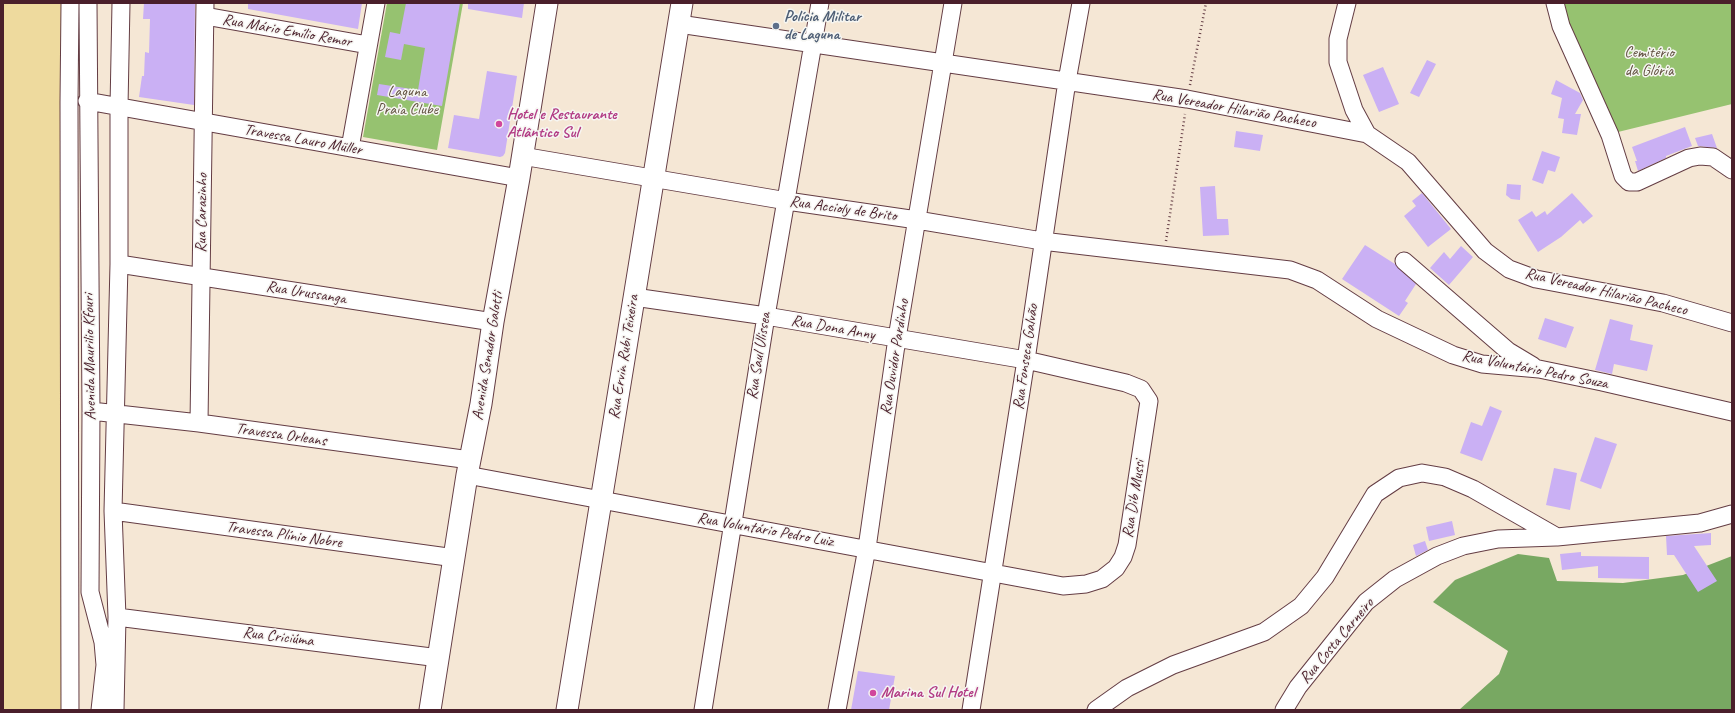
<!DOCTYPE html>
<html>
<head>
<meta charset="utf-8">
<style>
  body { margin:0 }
  #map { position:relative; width:1735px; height:713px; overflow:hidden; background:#f5e7d5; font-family:Caveat,sans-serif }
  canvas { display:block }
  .frame { position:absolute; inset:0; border:4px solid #4a1f2b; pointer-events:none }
</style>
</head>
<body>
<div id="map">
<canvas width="1735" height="713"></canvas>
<div class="frame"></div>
</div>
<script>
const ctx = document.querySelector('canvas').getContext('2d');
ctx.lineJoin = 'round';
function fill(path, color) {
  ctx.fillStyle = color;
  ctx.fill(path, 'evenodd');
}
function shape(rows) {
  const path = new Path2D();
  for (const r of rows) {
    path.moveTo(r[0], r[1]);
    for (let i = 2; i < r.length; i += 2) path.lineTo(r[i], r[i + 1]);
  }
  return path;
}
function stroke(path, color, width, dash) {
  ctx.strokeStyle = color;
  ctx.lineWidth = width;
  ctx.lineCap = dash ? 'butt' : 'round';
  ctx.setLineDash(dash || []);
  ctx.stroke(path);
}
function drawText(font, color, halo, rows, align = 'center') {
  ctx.font = font + ' Caveat,sans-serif';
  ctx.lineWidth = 3;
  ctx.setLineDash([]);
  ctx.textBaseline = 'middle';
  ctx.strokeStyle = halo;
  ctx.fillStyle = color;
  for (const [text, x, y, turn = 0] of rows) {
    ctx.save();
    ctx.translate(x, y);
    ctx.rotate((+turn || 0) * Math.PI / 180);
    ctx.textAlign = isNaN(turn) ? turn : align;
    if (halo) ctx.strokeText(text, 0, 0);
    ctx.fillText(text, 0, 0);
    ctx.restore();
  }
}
const green = shape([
  [387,3,463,3,437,150,363,137],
  [1559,3,1732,3,1732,104,1618,132]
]);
const forest = shape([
  [1518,554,1549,558,1557,581,1623,583,1683,575,1732,556,1732,710,1459,710,1499,674,1508,651,1433,602,1455,580]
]);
const sand = shape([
  [3,3,70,3,70,710,3,710]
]);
const building = shape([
  [144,3,195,3,194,105,139,97,142,76,144,76,145,52,149,53,150,19,143,19],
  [248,3,362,3,358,29,248,9],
  [406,3,460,3,442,106,377,95,379,84,418,90,425,48,404,44,401,60,385,57,390,32,400,34],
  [468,3,524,3,522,18,468,9],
  [1427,60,1436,64,1419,97,1410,93],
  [1383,67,1399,104,1379,112,1363,75],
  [487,71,517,76,505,153,503,156,500,157,448,148,454,115,479,119],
  [1556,80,1580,93,1583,100,1575,114,1581,114,1577,135,1562,133,1564,119,1558,118,1562,98,1551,94],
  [1685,127,1692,146,1666,156,1666,158,1638,171,1635,161,1637,161,1632,147],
  [1236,131,1263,135,1260,151,1234,147],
  [1712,134,1717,148,1698,146,1695,138],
  [1542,151,1560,157,1555,172,1548,170,1543,184,1532,180],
  [1507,184,1521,185,1520,200,1511,199,1506,195],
  [1215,186,1217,219,1228,219,1229,235,1203,236,1200,187],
  [1422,193,1451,229,1428,247,1404,216,1416,206,1412,201],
  [1572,193,1593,216,1583,224,1580,220,1561,237,1538,252,1518,220,1532,211,1536,217,1545,211,1547,215],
  [1365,245,1395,264,1416,284,1405,301,1408,303,1399,316,1342,279],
  [1461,246,1473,257,1449,285,1430,268,1444,252,1450,259],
  [1545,318,1574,327,1566,348,1538,339],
  [1610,319,1633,325,1630,340,1653,345,1647,371,1614,364,1612,374,1595,370],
  [1490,406,1502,411,1482,461,1460,453,1471,422,1482,426],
  [1595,437,1617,444,1601,489,1580,481],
  [1554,468,1577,473,1570,510,1546,505],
  [1452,521,1455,535,1429,541,1426,527],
  [1711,533,1711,545,1694,546,1717,581,1698,592,1674,555,1667,555,1666,536],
  [1425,541,1428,550,1416,556,1413,545],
  [1581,552,1581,556,1649,557,1649,579,1598,578,1598,566,1562,570,1560,554],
  [858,671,895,676,889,710,851,710]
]);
const path = shape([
  [1190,85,1206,3],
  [1166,241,1185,114]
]);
const minor = shape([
  [88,3,91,411,90,592,103,642,105,665,100,710],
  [1347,3,1338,39,1338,62,1354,110,1367,134],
  [1555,3,1561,26,1610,135,1623,176,1629,182,1637,182,1689,158,1700,156,1713,157,1732,170],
  [205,16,368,45],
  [679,24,1187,99,1367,134,1408,162,1485,251,1509,269,1536,279,1663,303,1732,323],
  [87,101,519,178],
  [350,148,376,3],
  [522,156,787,201,917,220,1042,241,1290,270,1317,280,1377,319,1453,355,1482,364,1539,369,1602,382,1732,412],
  [1404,261,1508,351,1533,366],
  [119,264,493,322],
  [91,411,199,423,470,460],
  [199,423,205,3],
  [467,475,1063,586,1086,584,1102,579,1116,568,1123,557,1127,545,1149,401,1141,389,1126,383,1026,360,766,316,634,297],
  [113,511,455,558],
  [117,617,439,658],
  [70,710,69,102,70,3],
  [115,710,117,617,113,511,119,264,119,107,121,3],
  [703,710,766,316,820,3],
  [837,710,867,548,897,338,953,3],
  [971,710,1026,360,1067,81,1081,3],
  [1096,710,1127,688,1173,665,1264,632,1301,606,1325,577,1375,494,1399,478,1422,473,1445,477,1473,489,1557,537,1700,523,1732,514],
  [1284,710,1298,687,1366,602,1395,579,1437,556,1463,546,1498,539,1556,537]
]);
const major = shape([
  [430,710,467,475,481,404,493,322,519,178,547,3],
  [567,710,682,3]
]);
const markers = [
  [776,26,4,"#5c6f8a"],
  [499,124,4,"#d1479c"],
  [873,693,4,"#d1479c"]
];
const serviceNames = [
  ["Polícia Militar",784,17],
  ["de Laguna",784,35]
];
const streetNames = [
  ["Rua Mário Emílio Remor",287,31,10],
  ["Rua Vereador Hilarião Pacheco",1234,109,10],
  ["Travessa Lauro Müller",303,140,10],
  ["Rua Accioly de Brito",843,209,8],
  ["Rua Carazinho",202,213,-89],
  ["Rua Vereador Hilarião Pacheco",1606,292,13],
  ["Rua Urussanga",306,293,9],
  ["Rua Dona Anny",833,328,10],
  ["Avenida Senador Galotti",488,356,-81],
  ["Rua Saul Ulissea",759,356,-81],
  ["Avenida Maurilio Kfouri",90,357,-91],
  ["Rua Ervin Rubi Teixeira",624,357,-81],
  ["Rua Ouvidor Pardinho",895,357,-81],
  ["Rua Fonseca Galvão",1026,357,-82],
  ["Rua Voluntário Pedro Souza",1535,370,11],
  ["Travessa Orleans",281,435,8],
  ["Rua Dib Mussi",1134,499,-81],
  ["Rua Voluntário Pedro Luiz",765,530,10],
  ["Travessa Plínio Nobre",284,535,8],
  ["Rua Criciúma",278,637,7],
  ["Rua Costa Carneiro",1337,641,-50]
];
const parkNames = [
  ["Cemitério",1649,53],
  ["da Glória",1649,71],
  ["Laguna",407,92],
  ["Praia Clube",407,110]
];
const hotelNames = [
  ["Hotel e Restaurante",507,115],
  ["Atlântico Sul",507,133],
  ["Marina Sul Hotel",881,693]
];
fill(green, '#96c270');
fill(forest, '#78a862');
fill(sand, '#eeda9e');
fill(building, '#cab0f4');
stroke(minor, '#643d44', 19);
stroke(major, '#643d44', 23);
stroke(path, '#643d44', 2.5, [1, 3]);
stroke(minor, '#fff', 17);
stroke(major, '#fff', 21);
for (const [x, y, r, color] of markers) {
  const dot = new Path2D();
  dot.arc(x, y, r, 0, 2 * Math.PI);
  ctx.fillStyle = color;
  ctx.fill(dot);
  stroke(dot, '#f6f6f2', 1.5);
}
drawText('bold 16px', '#4e5e75', '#f6f6f2', serviceNames, 'left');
drawText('16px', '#4a1f2b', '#f6f6f2', streetNames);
drawText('16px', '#615040', '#f6f6f2', parkNames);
drawText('bold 16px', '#b23c85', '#f6f6f2', hotelNames, 'left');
</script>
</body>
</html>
